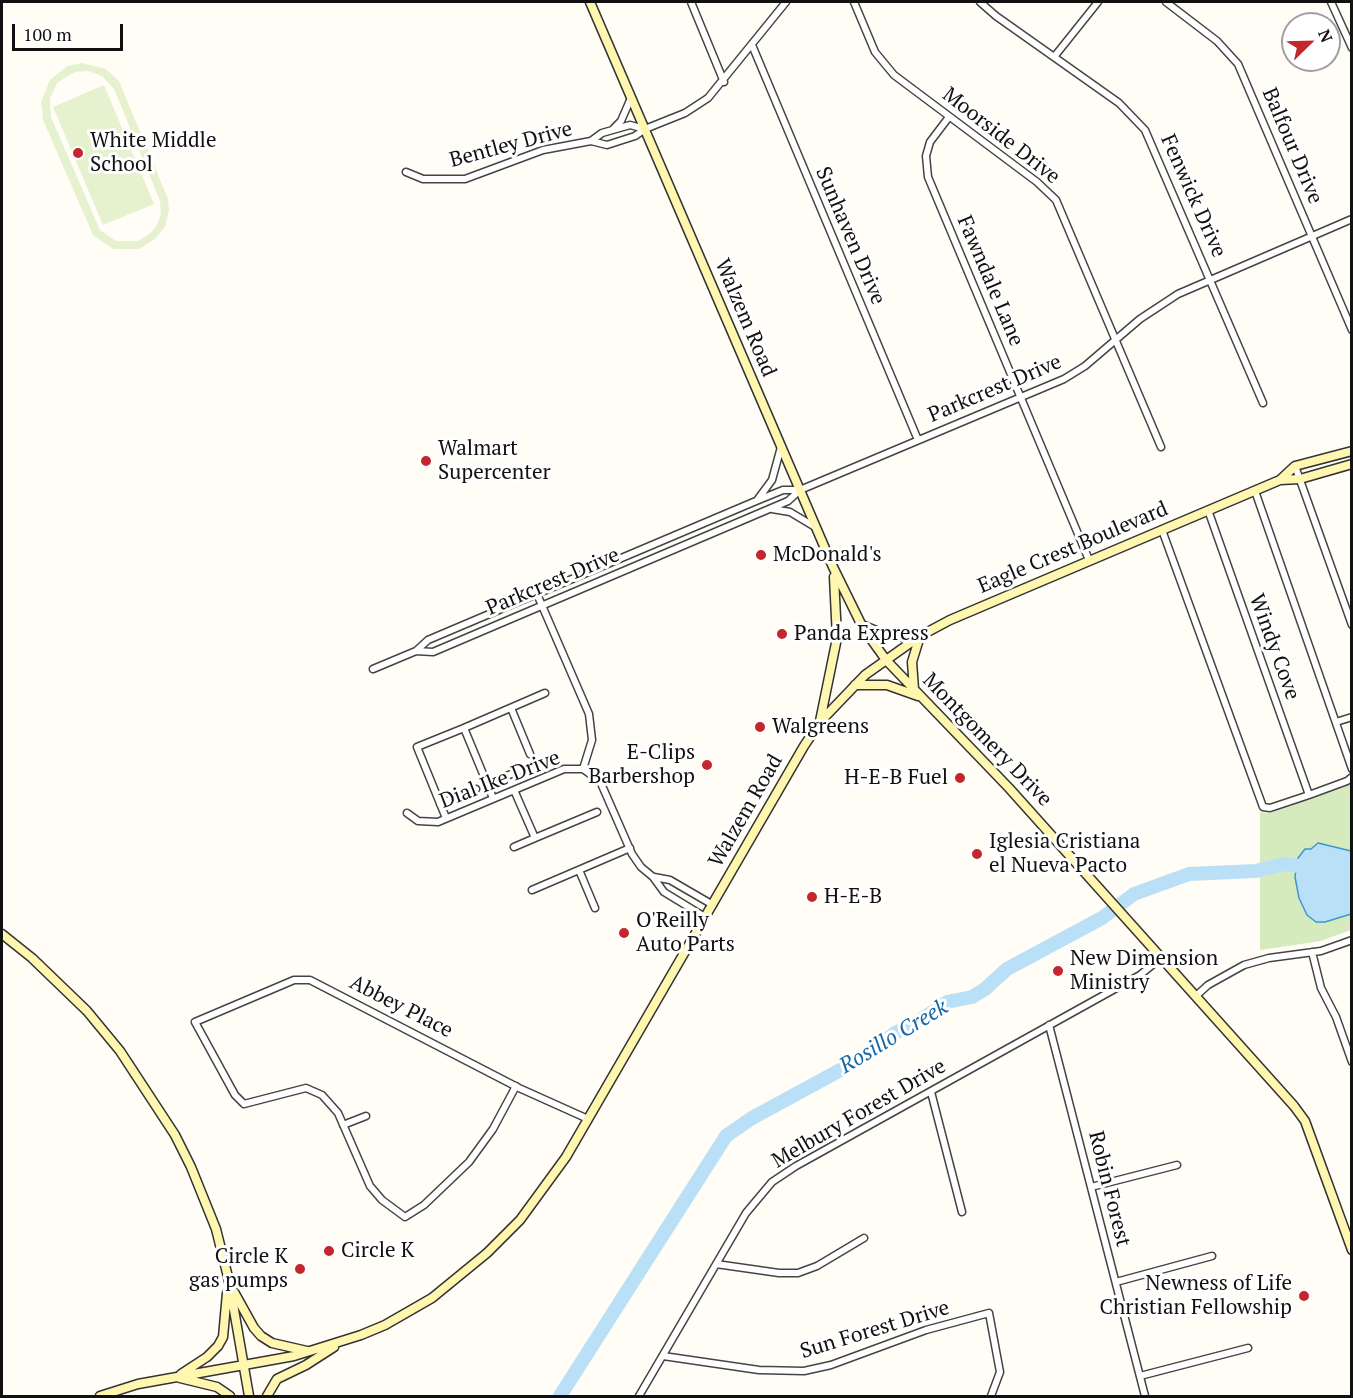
<!DOCTYPE html>
<html>
<head>
<meta charset="utf-8">
<style>
  body { margin:0 }
  #map { position:relative; width:1353px; height:1398px; overflow:hidden; background:#fffdf5; font-family:"PT Serif",serif }
  canvas { display:block }
  .frame { position:absolute; inset:0; border:3px solid #111; pointer-events:none }
  .north { position:absolute; left:1281px; top:12px; width:60px; height:60px; box-sizing:border-box; background:#fff; border:2px solid #a0a0a0; border-radius:50%; rotate:67deg; font-size:16px; font-weight:700; line-height:24px; text-align:center; color:#111 }
  .north::after { content:''; display:block; margin:auto; width:21px; height:27px; background:#c4262e; clip-path:polygon(50% 0,100% 100%,50% 72%,0 100%) }
  .scale { position:absolute; left:12px; top:24px; width:111px; height:27px; box-sizing:border-box; border:3px solid #111; border-top:0; padding-left:8px; font-size:18px; line-height:21px; white-space:nowrap; color:#111; -webkit-text-stroke:4px #fff; paint-order:stroke }
</style>
</head>
<body>
<div id="map">
<canvas width="1353" height="1398"></canvas>
<div class="frame"></div>
<div class="north">N</div>
<div class="scale">100 m</div>
</div>
<script>
const ctx = document.querySelector('canvas').getContext('2d');
ctx.lineJoin = 'round';
function fill(path, color) {
  ctx.fillStyle = color;
  ctx.fill(path, 'evenodd');
}
function shape(rows) {
  const path = new Path2D();
  for (const r of rows) {
    path.moveTo(r[0], r[1]);
    for (let i = 2; i < r.length; i += 2) path.lineTo(r[i], r[i + 1]);
  }
  return path;
}
function stroke(path, color, width, dash) {
  ctx.strokeStyle = color;
  ctx.lineWidth = width;
  ctx.lineCap = dash ? 'butt' : 'round';
  ctx.setLineDash(dash || []);
  ctx.stroke(path);
}
function drawText(font, color, halo, rows, align = 'center') {
  ctx.font = font + ' "PT Serif",serif';
  ctx.lineWidth = 6;
  ctx.setLineDash([]);
  ctx.textBaseline = 'middle';
  ctx.strokeStyle = halo;
  ctx.fillStyle = color;
  for (const [text, x, y, turn = 0] of rows) {
    ctx.save();
    ctx.translate(x, y);
    ctx.rotate((+turn || 0) * Math.PI / 180);
    ctx.textAlign = isNaN(turn) ? turn : align;
    if (halo) ctx.strokeText(text, 0, 0);
    ctx.fillText(text, 0, 0);
    ctx.restore();
  }
}
const green = shape([
  [1351,782,1351,930,1321,941,1260,950,1260,812,1271,813]
]);
const pitch = shape([
  [82,63,106,69,119,81,168,199,169,210,165,227,155,239,139,249,113,249,93,235,43,120,41,102,50,80,67,66],
  [88,71,102,76,114,89,160,201,161,214,157,225,149,234,138,241,116,241,100,230,51,117,50,99,57,83,75,72],
  [104,85,154,204,103,225,53,107]
]);
const water = shape([
  [1318,843,1351,851,1351,914,1325,922,1316,922,1307,915,1299,898,1295,877,1298,858,1305,849,1311,849,1318,843]
]);
const river = shape([
  [560,1396,726,1136,752,1118,868,1055,895,1033,919,1021,947,1002,972,997,985,989,1007,969,1102,918,1134,894,1189,874,1256,871,1284,864,1314,868]
]);
const street = shape([
  [691,2,724,82],
  [854,2,875,52,894,75,1037,182,1056,200,1161,447],
  [980,2,996,16,1119,103,1145,130,1263,403],
  [1166,2,1217,41,1238,64,1352,330],
  [1331,2,1352,48],
  [752,45,918,440],
  [1054,57,1098,2],
  [949,117,930,142,926,156,928,177,1089,560],
  [614,128,621,121,631,98],
  [591,141,602,133,630,125,645,129],
  [406,172,423,179,465,179,543,150,591,141,607,145,635,136,645,129,685,113,708,98,786,2],
  [1295,466,1352,625],
  [1255,491,1352,769],
  [758,499,772,480,781,447],
  [772,509,790,512,815,527],
  [1208,510,1309,795],
  [1162,530,1263,807,1270,808,1309,795,1347,781,1352,777],
  [537,594,589,714,592,740,583,769],
  [416,651,433,652,788,501,800,490,1064,379,1085,366,1140,319,1178,294,1352,219],
  [373,669,416,651,428,640,756,501,783,490,799,490],
  [511,708,530,754],
  [1336,722,1352,717],
  [487,784,521,770],
  [514,790,535,838,597,812],
  [493,798,464,728,545,693],
  [440,804,476,789],
  [407,813,418,821,438,822,564,769,583,769,600,781,632,854,641,867,653,877,664,892,705,917],
  [446,818,417,747,464,728],
  [514,847,535,838],
  [579,870,595,908],
  [654,877,670,880,713,905],
  [532,890,630,848],
  [1312,952,1321,988,1336,1017,1352,1062],
  [1197,995,1208,985,1244,965,1269,958,1321,951,1352,940],
  [1049,1025,1145,1396],
  [931,1092,962,1212],
  [244,1104,235,1095,195,1022,294,980,310,980,519,1088,588,1119],
  [244,1104,306,1088,322,1095,338,1113,370,1186,382,1200,405,1217,424,1205,469,1162,493,1129,516,1086],
  [343,1125,366,1116],
  [1091,1187,1177,1165],
  [716,1264,779,1273,798,1273,817,1266,864,1238],
  [1116,1282,1212,1256],
  [663,1356,759,1370,804,1371,831,1365,926,1330,989,1313,1000,1372,991,1396],
  [1140,1376,1248,1348],
  [639,1396,746,1213,772,1182,796,1166,1140,975,1162,957]
]);
const secondary = shape([
  [590,2,833,567,863,628,886,660,1009,788,1294,1106,1305,1121,1352,1250],
  [1280,480,1295,466,1352,451],
  [862,625,886,635,917,638],
  [855,685,887,685,918,696],
  [914,689,912,662,920,636],
  [820,721,837,638,834,577],
  [2,934,32,958,87,1011,120,1051,175,1135,191,1167,216,1229,229,1281,249,1396],
  [234,1292,254,1328,261,1336,272,1343,307,1351],
  [181,1374,207,1357,218,1346,223,1337,227,1293],
  [180,1378,217,1387,230,1396],
  [100,1396,138,1384,294,1356,361,1335,385,1325,432,1298,487,1253,520,1220,566,1157,804,746,820,722,865,675,920,636,950,620,1280,480,1300,479,1352,464],
  [267,1396,277,1379,306,1365,334,1347]
]);
const markers = [
  [78,153,6,"#c4262e"],
  [426,461,6,"#c4262e"],
  [761,555,6,"#c4262e"],
  [782,634,6,"#c4262e"],
  [760,727,6,"#c4262e"],
  [707,765,6,"#c4262e"],
  [960,778,6,"#c4262e"],
  [977,854,6,"#c4262e"],
  [812,897,6,"#c4262e"],
  [624,933,6,"#c4262e"],
  [1058,971,6,"#c4262e"],
  [329,1251,6,"#c4262e"],
  [300,1269,6,"#c4262e"],
  [1304,1296,6,"#c4262e"]
];
const streetNames = [
  ["Moorside Drive",1001,136,38],
  ["Bentley Drive",511,145,-15],
  ["Balfour Drive",1292,146,67],
  ["Fenwick Drive",1193,196,66],
  ["Sunhaven Drive",850,236,67],
  ["Fawndale Lane",990,281,67],
  ["Walzem Road",745,318,67],
  ["Parkcrest Drive",995,389,-23],
  ["Eagle Crest Boulevard",1073,548,-23],
  ["Parkcrest Drive",553,582,-23],
  ["Windy Cove",1274,647,70],
  ["Montgomery Drive",987,740,46],
  ["Dial Ike Drive",500,780,-21],
  ["Walzem Road",746,811,-60],
  ["Abbey Place",401,1007,27],
  ["Melbury Forest Drive",859,1114,-30],
  ["Robin Forest",1109,1189,76],
  ["Sun Forest Drive",875,1330,-17]
];
const poiNames = [
  ["White Middle",90,141],
  ["School",90,165],
  ["Walmart",438,449],
  ["Supercenter",438,473],
  ["McDonald's",773,555],
  ["Panda Express",794,634],
  ["Walgreens",772,727],
  ["E-Clips",695,753,"right"],
  ["Barbershop",695,777,"right"],
  ["H-E-B Fuel",948,778,"right"],
  ["Iglesia Cristiana",989,842],
  ["el Nueva Pacto",989,866],
  ["H-E-B",824,897],
  ["O'Reilly",636,921],
  ["Auto Parts",636,945],
  ["New Dimension",1070,959],
  ["Ministry",1070,983],
  ["Circle K",341,1251],
  ["Circle K",288,1257,"right"],
  ["gas pumps",288,1281,"right"],
  ["Newness of Life",1292,1284,"right"],
  ["Christian Fellowship",1292,1308,"right"]
];
const waterNames = [
  ["Rosillo Creek",894,1037,-31]
];
fill(green, '#d5ebbd');
fill(pitch, '#e6f2cf');
fill(water, '#b9e0f7');
stroke(water, '#3f96cf', 1.5);
stroke(river, '#b9e0f7', 14);
stroke(street, '#444', 9);
stroke(secondary, '#333', 11);
stroke(street, '#fff', 6);
stroke(secondary, '#fff6b0', 8);
for (const [x, y, r, color] of markers) {
  const dot = new Path2D();
  dot.arc(x, y, r, 0, 2 * Math.PI);
  ctx.fillStyle = color;
  ctx.fill(dot);
  stroke(dot, '#fff', 2);
}
drawText('21px', '#111', '#fff', streetNames);
drawText('21px', '#111', '#fff', poiNames, 'left');
drawText('italic 22px', '#1768a6', '#fff', waterNames);
</script>
</body>
</html>
